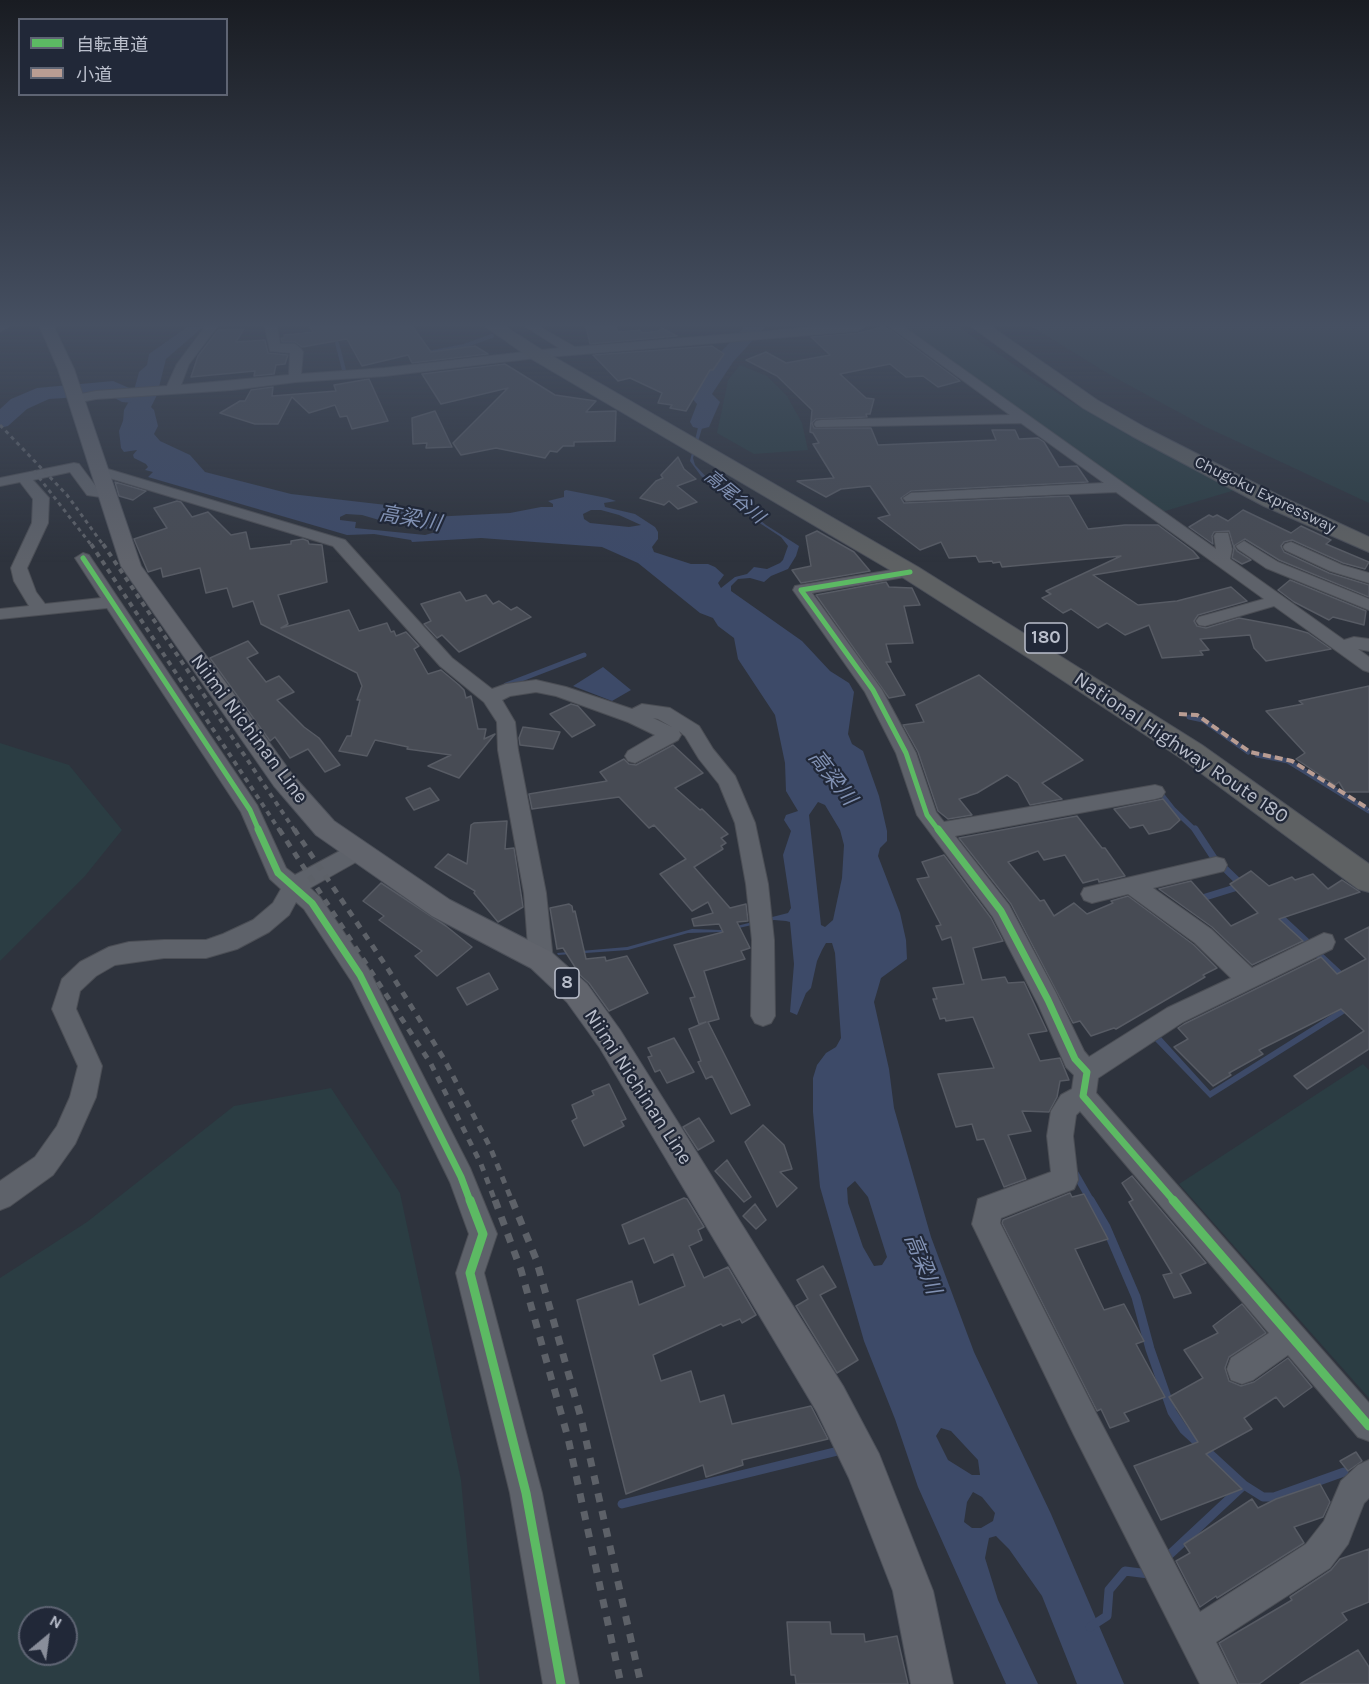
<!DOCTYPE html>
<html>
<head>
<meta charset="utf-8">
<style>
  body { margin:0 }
  #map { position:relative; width:1369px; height:1684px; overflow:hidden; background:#2e333d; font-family:Karla,"Noto Sans JP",sans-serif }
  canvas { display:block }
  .legend { position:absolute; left:18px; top:18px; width:210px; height:78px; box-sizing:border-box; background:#212838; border:2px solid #5e6473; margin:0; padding:8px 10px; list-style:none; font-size:18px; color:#babfcc }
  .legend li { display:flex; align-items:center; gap:12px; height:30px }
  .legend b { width:30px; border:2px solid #5e6473 }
  .north { position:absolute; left:18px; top:1606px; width:60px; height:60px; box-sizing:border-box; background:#212838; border:2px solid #5e6473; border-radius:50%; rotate:29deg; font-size:16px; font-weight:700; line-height:24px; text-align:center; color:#babfcc }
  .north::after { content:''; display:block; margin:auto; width:21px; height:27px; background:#898e9a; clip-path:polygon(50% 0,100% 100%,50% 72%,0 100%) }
</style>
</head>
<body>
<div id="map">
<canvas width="1369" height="1684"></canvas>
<ul class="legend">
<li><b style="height:8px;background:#5cba63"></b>自転車道</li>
<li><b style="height:8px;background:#b99d93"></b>小道</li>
</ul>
<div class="north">N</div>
</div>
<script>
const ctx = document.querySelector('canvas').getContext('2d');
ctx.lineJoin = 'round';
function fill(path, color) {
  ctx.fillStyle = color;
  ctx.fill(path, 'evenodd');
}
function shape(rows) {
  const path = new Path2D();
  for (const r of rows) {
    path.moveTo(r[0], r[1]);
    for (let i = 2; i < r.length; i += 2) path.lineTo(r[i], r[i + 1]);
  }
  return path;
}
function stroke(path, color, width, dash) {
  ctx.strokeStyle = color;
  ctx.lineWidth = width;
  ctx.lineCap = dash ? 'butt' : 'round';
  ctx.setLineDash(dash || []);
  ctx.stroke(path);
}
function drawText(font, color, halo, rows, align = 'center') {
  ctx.font = font + ' Karla,"Noto Sans JP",sans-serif';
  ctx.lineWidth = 4.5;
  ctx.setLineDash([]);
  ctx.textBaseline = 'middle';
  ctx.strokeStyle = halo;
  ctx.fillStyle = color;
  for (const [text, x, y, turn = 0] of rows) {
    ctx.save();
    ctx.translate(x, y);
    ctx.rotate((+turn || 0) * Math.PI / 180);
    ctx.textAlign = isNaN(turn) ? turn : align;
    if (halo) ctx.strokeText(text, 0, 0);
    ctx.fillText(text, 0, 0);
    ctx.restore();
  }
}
const green = shape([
  [905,327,959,327,1032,377,1075,404,1235,490,1162,512],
  [1032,327,1369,327,1369,503,1206,427,1112,376],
  [740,365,767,376,787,396,802,423,808,450,754,454,717,433,728,380],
  [0,743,69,765,122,830,85,876,0,961],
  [1363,1064,1369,1070,1369,1398,1179,1184],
  [331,1088,400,1193,461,1480,480,1684,0,1684,0,1278,87,1222,234,1106],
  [30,1618,66,1618,66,1654,30,1654]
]);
const water = shape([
  [187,327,203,327,166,359,157,395,151,407,154,410,158,426,154,434,160,441,190,455,205,472,291,494,395,506,416,510,414,515,431,517,510,513,541,507,553,507,553,504,548,501,564,497,564,491,566,490,607,498,616,501,604,503,605,507,635,514,655,527,658,532,658,539,652,547,654,552,691,564,708,564,715,567,724,575,718,583,721,588,735,577,747,574,754,567,767,569,780,563,783,560,788,546,781,537,752,518,701,476,690,461,701,415,706,404,696,396,706,382,714,382,705,393,710,402,693,458,695,465,712,483,729,494,766,525,799,546,796,556,788,569,771,576,764,582,750,578,738,579,731,586,731,591,802,641,830,671,849,683,854,692,848,734,852,744,863,751,879,796,887,831,887,841,880,848,878,856,900,913,906,940,907,959,881,978,874,1002,889,1069,894,1108,931,1237,974,1352,1051,1514,1124,1684,1077,1684,1042,1596,1009,1549,996,1536,989,1538,985,1558,998,1600,1038,1684,1006,1684,918,1487,895,1419,864,1341,820,1187,813,1112,813,1078,817,1065,826,1053,836,1047,841,1038,835,953,832,943,826,943,822,950,817,961,811,988,806,993,797,1015,790,1012,794,964,790,922,786,921,774,920,721,932,688,933,628,950,558,955,557,953,627,947,692,929,721,930,788,913,791,908,783,855,791,831,784,820,786,815,798,811,786,791,785,763,775,715,738,659,734,638,718,626,713,618,700,613,638,563,602,547,481,538,412,542,411,540,374,534,347,535,148,477,153,472,145,470,148,467,146,464,134,458,133,455,137,450,124,452,121,448,119,431,123,421,124,410,133,394,139,372,147,365,149,354],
  [591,510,601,510,619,515,641,525,629,527,590,523,584,519,583,514],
  [346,514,362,515,386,522,433,530,436,532,425,535,355,528,356,522,340,520,340,517],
  [818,802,825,805,840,830,844,845,842,878,833,920,825,927,821,925,809,815],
  [855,1181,868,1197,887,1257,882,1265,874,1266,863,1247,848,1203,847,1188],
  [941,1428,951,1431,978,1460,980,1475,972,1475,948,1460,936,1436],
  [973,1492,982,1497,995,1513,993,1521,981,1528,972,1528,964,1522,967,1502],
  [603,667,631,690,612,701,573,686],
  [1369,991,1369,998,1210,1098,1155,1041,1161,1037,1210,1091]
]);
const streamFar3 = shape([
  [337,343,344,370],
  [423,354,464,346,492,336]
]);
const streamFar2 = shape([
  [506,685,584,655],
  [1189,717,1203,720,1248,752],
  [1257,755,1288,761,1369,811],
  [1158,790,1173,809,1196,831]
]);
const streamFar1 = shape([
  [1195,829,1214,858,1243,886],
  [1199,899,1241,886],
  [1276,913,1306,941],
  [1316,952,1344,978],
  [1075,1173,1091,1201]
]);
const stream = shape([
  [1090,1200,1106,1227,1136,1297,1150,1349,1172,1412,1184,1430,1244,1485,1263,1497,1274,1497,1344,1472],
  [622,1504,838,1451],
  [1167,1557,1244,1485],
  [1090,1627,1107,1616,1109,1590,1125,1571,1149,1574]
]);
const river = shape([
  [744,327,765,327,733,362,712,394,720,402,709,427,701,429,693,427,690,422,697,404,689,395,719,354,744,327],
  [113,381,134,390,151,392,154,397,151,402,143,404,122,402,109,395,49,399,27,409,8,426,0,428,0,409,11,399,37,388,113,381]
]);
const building = shape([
  [310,327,413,327,431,352,475,346,488,354,412,363,408,355,362,366,347,339,302,347,295,342,282,342,281,338,284,338,284,335,313,332,310,327],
  [586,327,616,327,618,332,640,330,642,333,658,331,662,328,677,336,590,344,586,327],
  [883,327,891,330,960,381,938,387,923,376,906,377,890,364,840,374,866,398,874,399,870,414,866,414,867,417,816,419,812,423,814,428,871,428,878,445,996,440,992,430,1015,430,1019,439,1038,438,1044,442,1059,467,1077,466,1088,482,911,491,901,498,904,503,1069,496,1088,529,1125,525,1158,525,1193,551,1199,558,1093,575,1138,605,1177,601,1231,587,1247,601,1198,615,1194,621,1197,626,1206,628,1239,618,1287,627,1308,633,1331,649,1266,661,1254,648,1250,635,1200,639,1209,650,1200,651,1203,655,1162,658,1149,625,1125,635,1107,623,1098,628,1071,609,1063,613,1042,598,1051,594,1046,591,1121,556,1002,567,1000,562,993,563,992,561,979,562,976,556,949,558,941,542,920,550,878,518,890,515,870,486,841,489,826,497,797,481,834,478,813,444,819,443,813,433,810,432,812,410,777,376,746,360,766,352,786,363,830,355,811,337,858,333,883,327],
  [244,329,236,342,265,340,268,353,288,355,285,364,276,365,274,374,254,376,255,371,191,377,198,356,218,330,244,329],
  [712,346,724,354,713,370,710,370,686,411,670,408,672,405,658,403,662,393,630,378,618,381,593,355,712,346],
  [505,364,555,395,596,401,586,412,616,411,615,441,574,442,574,446,563,446,557,452,550,451,545,458,496,448,461,455,453,443,508,388,441,404,422,374,505,364],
  [369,379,388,421,352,429,347,416,340,417,335,405,309,413,292,397,278,424,255,424,220,413,240,401,245,401,251,390,273,387,272,396,336,391,334,385,369,379],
  [435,411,452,447,426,448,427,443,413,444,412,418,435,411],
  [678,457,684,469,696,479,677,486,697,502,678,509,669,501,664,505,640,498,656,481,663,478,661,475,678,457],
  [115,482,146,491,133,500,119,496,115,482],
  [177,501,181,502,192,517,208,512,231,535,246,532,250,549,291,544,291,541,303,539,308,541,309,544,322,545,327,582,278,595,288,624,281,628,349,610,359,631,387,623,391,632,394,631,396,636,406,632,419,646,414,649,428,674,441,670,459,685,464,690,466,698,471,696,478,729,486,729,484,739,495,734,459,778,428,766,451,755,407,749,408,747,375,740,367,756,339,751,347,736,351,736,360,700,357,700,362,686,357,673,261,624,253,601,233,607,227,588,206,593,200,568,163,577,161,568,148,572,134,539,167,528,154,508,177,501],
  [1243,510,1291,533,1301,526,1331,540,1326,544,1369,562,1365,569,1343,563,1292,540,1284,542,1281,546,1284,552,1329,573,1369,585,1369,597,1279,560,1245,539,1234,546,1237,551,1251,560,1242,564,1232,558,1234,548,1229,531,1214,532,1212,536,1213,544,1189,527,1209,515,1213,517,1217,515,1228,521,1243,510],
  [817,531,854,552,870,571,801,583,792,570,811,566,806,536,817,531],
  [1290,580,1366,611,1364,625,1333,617,1329,620,1294,602,1278,590,1290,580],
  [886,582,889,587,912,588,920,605,904,606,913,643,886,644,891,662,886,662,905,695,889,698,816,595,886,582],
  [460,592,466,601,486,595,493,604,499,601,511,610,517,607,531,617,459,652,442,635,437,638,424,624,431,621,421,604,460,592],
  [248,641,258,653,247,658,266,682,279,676,294,692,277,700,304,727,319,738,340,765,325,772,308,749,290,758,275,737,270,741,210,658,248,641],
  [979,675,1083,760,1042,783,1062,799,1030,805,1018,783,1007,775,977,793,959,799,972,815,948,819,938,811,918,752,903,725,924,722,916,705,979,675],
  [1369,686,1369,792,1345,792,1339,782,1335,785,1296,759,1305,753,1266,711,1303,704,1299,701,1369,686],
  [571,704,578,706,595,725,572,737,550,714,571,704],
  [523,727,560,732,553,749,520,745,519,738,523,727],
  [673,745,703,773,675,788,700,810,702,809,728,834,721,838,726,843,721,846,723,849,694,867,730,908,746,904,748,921,737,922,750,948,741,951,745,959,704,971,719,1019,708,1022,750,1105,731,1114,712,1076,706,1079,698,1062,701,1061,689,1029,706,1022,699,1024,690,998,695,997,674,945,723,932,719,924,694,926,692,919,713,913,708,902,692,911,660,874,686,859,654,825,649,828,619,797,532,809,529,794,607,781,600,772,624,759,629,764,636,765,673,745],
  [430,788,439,800,414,810,406,798,430,788],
  [1163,799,1180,820,1170,829,1149,834,1143,825,1130,828,1114,809,1163,799],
  [1077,816,1102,848,1105,848,1125,876,1099,882,1098,879,1083,883,1065,855,1044,860,1038,851,1008,862,1040,901,1044,900,1054,916,1074,903,1087,914,1113,903,1111,901,1128,896,1194,945,1217,968,1203,975,1205,977,1116,1029,1114,1028,1091,1036,1080,1021,1073,1023,1011,904,959,838,1077,816],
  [507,821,505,849,514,848,523,907,498,922,474,893,475,891,435,867,448,854,467,864,471,825,474,823,507,821],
  [944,855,991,918,1003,941,973,948,982,980,1005,977,1008,983,1024,982,1047,1031,1028,1034,1040,1061,1060,1058,1069,1080,1060,1081,1057,1097,1049,1112,1022,1111,1031,1131,1008,1135,1026,1179,1004,1187,984,1139,977,1140,972,1124,956,1127,938,1074,994,1068,973,1017,946,1021,945,1018,940,1019,933,999,937,999,933,988,964,984,951,937,942,940,936,926,941,925,917,879,929,877,922,862,944,855],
  [1251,871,1269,886,1292,877,1295,880,1313,874,1328,889,1342,880,1360,892,1279,919,1303,941,1252,965,1212,927,1159,889,1191,881,1231,926,1258,913,1230,884,1251,871],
  [381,883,446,926,472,947,437,976,415,956,422,951,379,920,384,916,363,901,381,883],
  [569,904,572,906,573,912,575,911,586,959,605,957,606,961,627,956,648,993,609,1011,589,983,580,975,563,948,557,949,550,908,569,904],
  [1369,927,1369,1049,1307,1089,1294,1076,1364,1031,1341,1009,1259,1050,1263,1054,1229,1073,1231,1075,1213,1086,1174,1047,1188,1039,1178,1028,1184,1024,1321,957,1337,974,1366,959,1345,939,1369,927],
  [489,973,498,989,467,1005,457,988,489,973],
  [674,1038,694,1072,667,1083,660,1070,655,1072,648,1057,652,1056,648,1048,674,1038],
  [609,1084,626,1119,621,1121,624,1126,584,1146,572,1121,577,1118,572,1105,594,1095,592,1091,609,1084],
  [699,1118,714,1141,698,1150,683,1127,699,1118],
  [763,1125,784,1145,792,1169,780,1172,797,1188,777,1207,745,1142,763,1125],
  [727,1160,751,1197,744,1202,715,1171,727,1160],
  [1132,1176,1206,1263,1180,1274,1191,1293,1174,1298,1163,1275,1172,1273,1129,1202,1133,1200,1122,1183,1132,1176],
  [1070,1193,1072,1197,1084,1194,1108,1239,1075,1249,1104,1310,1124,1304,1144,1341,1136,1344,1165,1397,1124,1413,1129,1421,1110,1428,1101,1409,1097,1411,1002,1223,1003,1220,1070,1193],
  [684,1198,687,1199,704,1227,698,1230,702,1240,689,1246,704,1278,728,1267,756,1315,742,1323,740,1319,723,1326,721,1324,653,1355,661,1381,691,1371,700,1402,724,1395,732,1424,811,1406,828,1439,742,1460,743,1465,706,1477,703,1465,626,1494,577,1300,632,1281,639,1305,685,1286,673,1254,654,1263,644,1238,629,1244,622,1225,684,1198],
  [755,1204,766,1220,756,1229,743,1216,755,1204],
  [823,1266,836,1287,820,1295,858,1360,837,1373,796,1306,808,1299,797,1280,823,1266],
  [1242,1304,1266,1333,1229,1357,1225,1368,1229,1381,1241,1386,1254,1382,1288,1358,1312,1387,1284,1407,1276,1397,1244,1418,1252,1429,1206,1454,1242,1489,1161,1520,1134,1466,1198,1442,1169,1397,1203,1378,1184,1350,1218,1333,1213,1326,1242,1304],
  [1356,1452,1362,1461,1348,1471,1340,1461,1356,1452],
  [1320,1484,1330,1502,1323,1517,1294,1527,1304,1543,1217,1598,1216,1596,1200,1607,1176,1561,1190,1553,1184,1544,1252,1499,1258,1508,1276,1499,1320,1484],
  [1369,1549,1369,1602,1342,1613,1347,1620,1259,1684,1239,1684,1219,1643,1292,1600,1290,1597,1331,1570,1340,1559,1369,1549],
  [787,1622,830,1622,831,1634,864,1634,865,1642,897,1636,908,1684,796,1684,795,1675,791,1675,787,1622],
  [1358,1650,1369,1667,1369,1684,1300,1684,1358,1650]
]);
const minor = shape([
  [0,327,8,327,0,332,0,327],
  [205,327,217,327,189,364,181,385,289,375,290,353,270,351,265,327,277,327,280,344,295,344,301,349,303,352,301,374,385,368,559,348,526,327,540,327,575,347,818,327,864,327,858,331,536,358,385,376,296,382,232,390,96,399,76,403,69,399,71,396,96,391,167,386,177,364,205,327],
  [890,327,904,327,1216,549,1214,536,1216,533,1228,533,1232,549,1230,559,1344,640,1354,637,1369,639,1369,651,1358,649,1369,657,1369,672,1363,670,1274,606,1205,626,1199,625,1196,621,1199,617,1264,599,1116,492,906,501,903,498,911,493,1104,483,1021,423,816,427,814,424,816,421,821,420,1010,415,890,327],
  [74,463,79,464,97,488,112,490,115,493,107,498,87,495,70,472,33,480,49,498,48,523,27,568,36,592,45,604,101,598,75,558,83,553,89,555,257,805,286,868,295,875,351,845,358,843,365,845,369,851,365,857,310,888,320,897,368,968,470,1168,497,1234,484,1273,542,1493,579,1684,543,1684,510,1493,456,1273,469,1234,450,1182,352,982,304,909,296,902,289,915,269,932,237,949,206,958,164,958,115,965,96,976,80,991,76,1009,102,1066,96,1097,75,1144,53,1175,10,1206,0,1210,0,1181,35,1157,57,1126,70,1097,78,1066,52,1009,62,979,80,962,109,947,129,942,164,940,206,940,223,934,253,920,273,903,281,889,270,879,241,812,107,608,0,619,0,609,29,606,14,581,11,568,32,523,33,499,20,482,0,486,0,478,74,463],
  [101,467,345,540,452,658,492,689,506,684,536,680,566,687,632,709,642,704,670,708,699,726,713,749,735,776,755,823,768,884,774,940,775,1016,771,1023,763,1026,755,1023,751,1016,752,940,746,884,735,823,719,784,699,759,685,736,679,731,681,735,678,740,635,763,628,761,625,756,628,751,655,735,628,722,556,696,536,692,510,696,502,700,515,722,518,750,546,893,553,960,549,967,541,970,533,967,529,960,524,893,498,750,497,722,484,702,440,666,333,546,96,474,94,471,101,467],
  [653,718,658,719,672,727,653,718],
  [1244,541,1278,562,1369,599,1369,610,1266,568,1238,549,1236,546,1244,541],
  [1291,542,1342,565,1369,573,1369,583,1330,571,1285,550,1283,547,1285,544,1291,542],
  [910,567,916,569,918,572,916,575,812,593,882,690,916,753,936,812,944,822,1155,785,1162,787,1165,792,1162,797,1155,799,955,836,1009,905,1056,993,1084,1051,1089,1057,1167,1008,1231,978,1195,943,1128,894,1092,903,1084,900,1081,894,1084,888,1216,857,1224,859,1227,865,1224,871,1153,888,1211,929,1252,968,1324,933,1332,935,1335,942,1332,949,1183,1022,1098,1078,1096,1093,1369,1403,1369,1441,1358,1437,1288,1355,1253,1380,1242,1384,1231,1380,1227,1369,1231,1358,1269,1333,1080,1111,1076,1115,1073,1136,1078,1180,1074,1189,1001,1218,1000,1223,1096,1413,1200,1612,1306,1544,1324,1521,1341,1481,1358,1465,1369,1460,1369,1498,1364,1503,1348,1544,1330,1568,1216,1642,1237,1684,1200,1684,1074,1435,972,1224,978,1199,1051,1172,1047,1136,1051,1111,1061,1095,1072,1089,1074,1075,1066,1067,1038,1004,993,917,917,815,896,753,865,692,793,590,795,586,801,585,910,567]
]);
const major = shape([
  [40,327,54,327,74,369,141,566,292,774,334,821,450,900,551,952,587,984,620,1030,843,1386,879,1454,933,1591,953,1684,911,1684,893,1591,849,1478,817,1412,600,1048,567,1002,531,968,432,916,316,835,274,786,121,566,58,369,40,327]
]);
const highway = shape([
  [486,327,506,327,542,350,918,567,1202,745,1369,864,1369,892,1358,889,1182,759,1038,664,902,577,530,358,486,327],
  [972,327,992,327,1097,400,1146,428,1280,496,1369,537,1369,552,1264,506,1132,436,1083,408,972,327]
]);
const railFar3 = shape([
  [0,425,67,495,104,546],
  [34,471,92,546]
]);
const railFar2 = shape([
  [91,544,280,831],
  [103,544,295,831]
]);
const railFar1 = shape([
  [279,829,431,1064,481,1164,495,1201],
  [294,829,388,969,444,1059,490,1147,512,1201]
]);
const rail = shape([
  [495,1200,521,1270,568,1438,621,1684],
  [512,1200,536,1259,581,1418,641,1684]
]);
const quiet = shape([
  [1179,714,1197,715,1250,752,1292,761,1369,809]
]);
const cyclewayFar2 = shape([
  [83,558,250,810,259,831],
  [910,572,801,590,873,690,906,753,927,815,939,831]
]);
const cyclewayFar1 = shape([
  [258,829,278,873,312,903,360,975,461,1177,470,1201],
  [938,829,1001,911,1048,1000,1075,1059,1087,1072,1083,1096,1174,1201]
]);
const cycleway = shape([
  [470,1200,483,1234,470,1273,526,1493,561,1684],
  [1173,1200,1369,1426]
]);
const farStreetnames = [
  ["Chugoku Expressway",1265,495,26]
];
const farWaternames = [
  ["高尾谷川",734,497,40]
];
const shields = [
  [1046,638,42],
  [567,983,24]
];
const shieldNames = [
  ["180",1046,638],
  ["8",567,983]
];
const streetNames = [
  ["Niimi Nichinan Line",249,729,53],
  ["National Highway Route 180",1181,748,34],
  ["Niimi Nichinan Line",638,1087,57]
];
const waterNames = [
  ["高梁川",410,519,10],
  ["高梁川",832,778,52],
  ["高梁川",922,1264,68]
];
fill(green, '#2b3d43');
fill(water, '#3d4a68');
stroke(streamFar3, '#3d4a68', 4);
stroke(streamFar2, '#3d4a68', 5);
stroke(streamFar1, '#3d4a68', 7);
stroke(stream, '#3d4a68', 9);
fill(river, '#3d4a68');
fill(building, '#474b54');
stroke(building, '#575b64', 1.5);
stroke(minor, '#4b4e55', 2);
stroke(major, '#4c5059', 2);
stroke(highway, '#4b4f59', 2);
fill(minor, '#5e626a');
fill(major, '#61646c');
fill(highway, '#5e6163');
stroke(railFar3, '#5d6168', 3, [4, 4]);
stroke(railFar2, '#5d6168', 4, [5, 5]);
stroke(railFar1, '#5d6168', 5, [7, 7]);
stroke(rail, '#5d6168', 7, [9, 9]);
stroke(quiet, '#b99d93', 4, [8, 4]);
stroke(cyclewayFar2, '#5cba63', 5);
stroke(cyclewayFar1, '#5cba63', 7);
stroke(cycleway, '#5cba63', 9);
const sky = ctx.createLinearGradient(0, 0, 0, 562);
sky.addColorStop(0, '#191c22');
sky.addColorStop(0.58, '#465062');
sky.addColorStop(1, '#46506200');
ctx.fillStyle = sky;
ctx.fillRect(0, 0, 1369, 562);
drawText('16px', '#babfcc', '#212838', farStreetnames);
drawText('italic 18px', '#8191b3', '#212838', farWaternames);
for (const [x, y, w] of shields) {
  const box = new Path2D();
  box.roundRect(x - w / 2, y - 15, w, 30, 4.5);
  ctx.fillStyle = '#212838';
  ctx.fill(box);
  stroke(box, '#babfcc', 1.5);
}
drawText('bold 18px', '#babfcc', null, shieldNames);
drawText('20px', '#babfcc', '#212838', streetNames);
drawText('italic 21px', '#8191b3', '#212838', waterNames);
</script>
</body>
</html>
